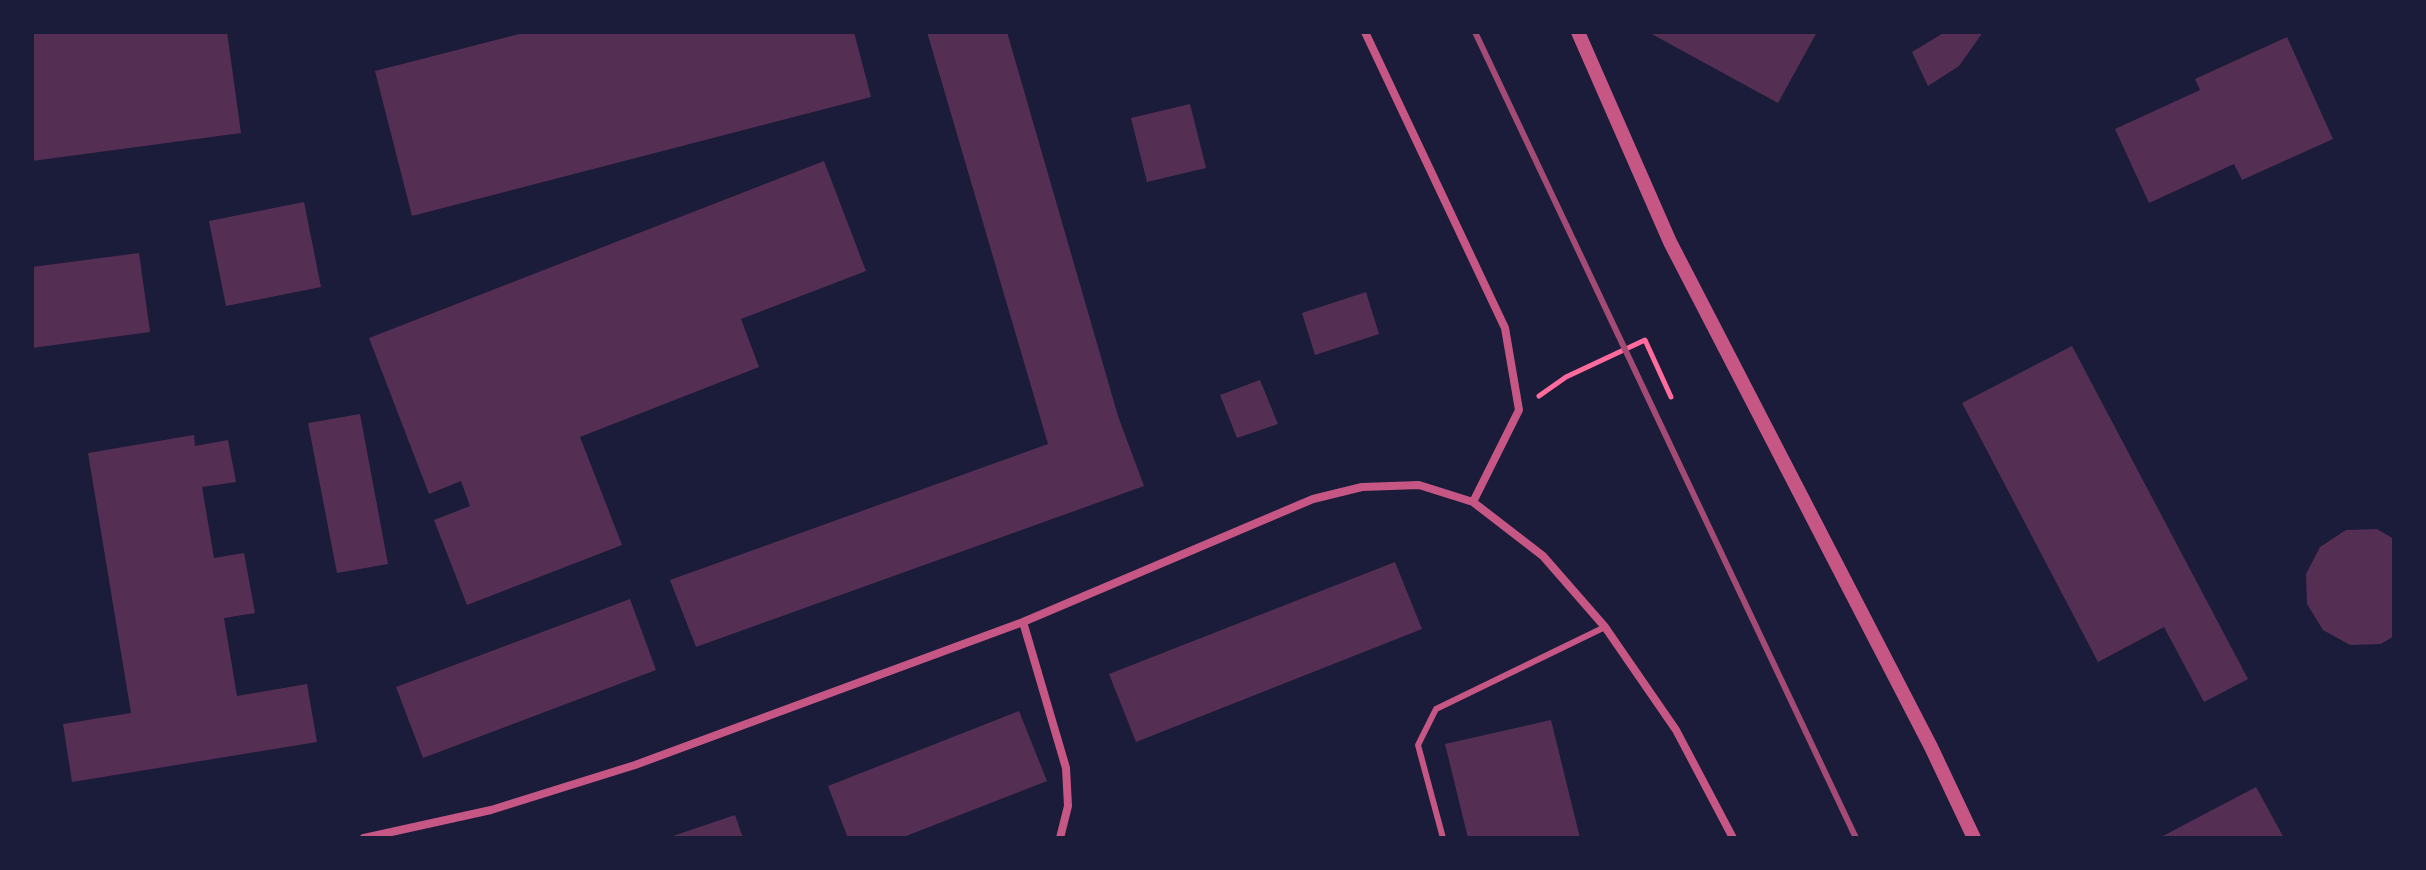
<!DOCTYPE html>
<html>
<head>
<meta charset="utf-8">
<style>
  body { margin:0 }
  #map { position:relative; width:2426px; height:870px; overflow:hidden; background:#1b1b3a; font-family:Commissioner,sans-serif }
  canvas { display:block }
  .frame { position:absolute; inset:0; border:34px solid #1b1b3a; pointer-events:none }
</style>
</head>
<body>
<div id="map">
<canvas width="2426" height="870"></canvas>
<div class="frame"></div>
</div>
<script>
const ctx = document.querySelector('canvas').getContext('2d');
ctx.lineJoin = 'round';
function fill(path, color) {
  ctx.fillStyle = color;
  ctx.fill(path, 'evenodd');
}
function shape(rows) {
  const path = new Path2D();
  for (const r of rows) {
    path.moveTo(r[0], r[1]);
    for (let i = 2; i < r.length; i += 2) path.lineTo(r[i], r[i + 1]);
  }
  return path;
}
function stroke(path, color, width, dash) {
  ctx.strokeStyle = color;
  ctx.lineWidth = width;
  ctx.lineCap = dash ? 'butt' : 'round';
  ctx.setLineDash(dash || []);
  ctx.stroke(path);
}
const building = shape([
  [32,32,227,32,241,133,32,161],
  [527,32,854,32,871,97,412,216,375,71],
  [927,32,1007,32,1118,416,1144,486,696,647,670,580,1048,444],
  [1648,32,1817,32,1778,103],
  [1945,32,1983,32,1959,66,1928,86,1912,52],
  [2287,37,2333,139,2242,180,2234,164,2149,203,2115,129,2200,90,2195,79],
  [1190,104,1206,168,1147,182,1131,118],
  [824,161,866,271,741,319,759,367,580,437,622,545,467,605,434,520,470,506,461,481,429,494,369,338],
  [304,202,321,287,226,306,209,221],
  [139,253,150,332,32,348,32,267],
  [1366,292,1379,334,1315,355,1302,313],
  [2072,346,2248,679,2204,702,2164,627,2098,662,1962,403],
  [1260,380,1278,424,1237,438,1220,395],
  [360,414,388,564,337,573,308,423],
  [194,435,195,446,228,440,236,482,202,487,214,558,244,553,255,613,224,618,237,696,307,684,317,742,72,782,63,724,131,713,88,453],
  [2377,529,2394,539,2394,636,2381,644,2350,645,2323,630,2307,604,2306,574,2320,547,2346,530],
  [1395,562,1422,629,1136,742,1109,674],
  [630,599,656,670,423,758,396,687],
  [1019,711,1047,781,901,838,848,838,828,786],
  [1551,720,1580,838,1468,838,1445,744],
  [2256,787,2284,838,2159,838],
  [735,815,743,838,670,838,670,837]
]);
const path = shape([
  [1539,396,1566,377,1645,340,1671,397]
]);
const service = shape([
  [1443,838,1418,745,1436,709,1605,627]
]);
const minor = shape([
  [1365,32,1505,328,1519,410,1473,502],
  [1023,622,1066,768,1068,806,1060,838],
  [364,838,491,810,635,765,1023,622,1313,499,1362,487,1419,485,1473,502,1543,556,1605,627,1676,730,1733,838]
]);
const tertiary = shape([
  [1578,32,1670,242,1931,747,1974,838]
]);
const rail = shape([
  [1475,32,1856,838]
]);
fill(building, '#542f53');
stroke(path, '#ff6b9d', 5);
stroke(service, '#c65784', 6);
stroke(minor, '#c65784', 8);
stroke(tertiary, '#c65784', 14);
stroke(rail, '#a44b75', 6);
</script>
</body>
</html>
